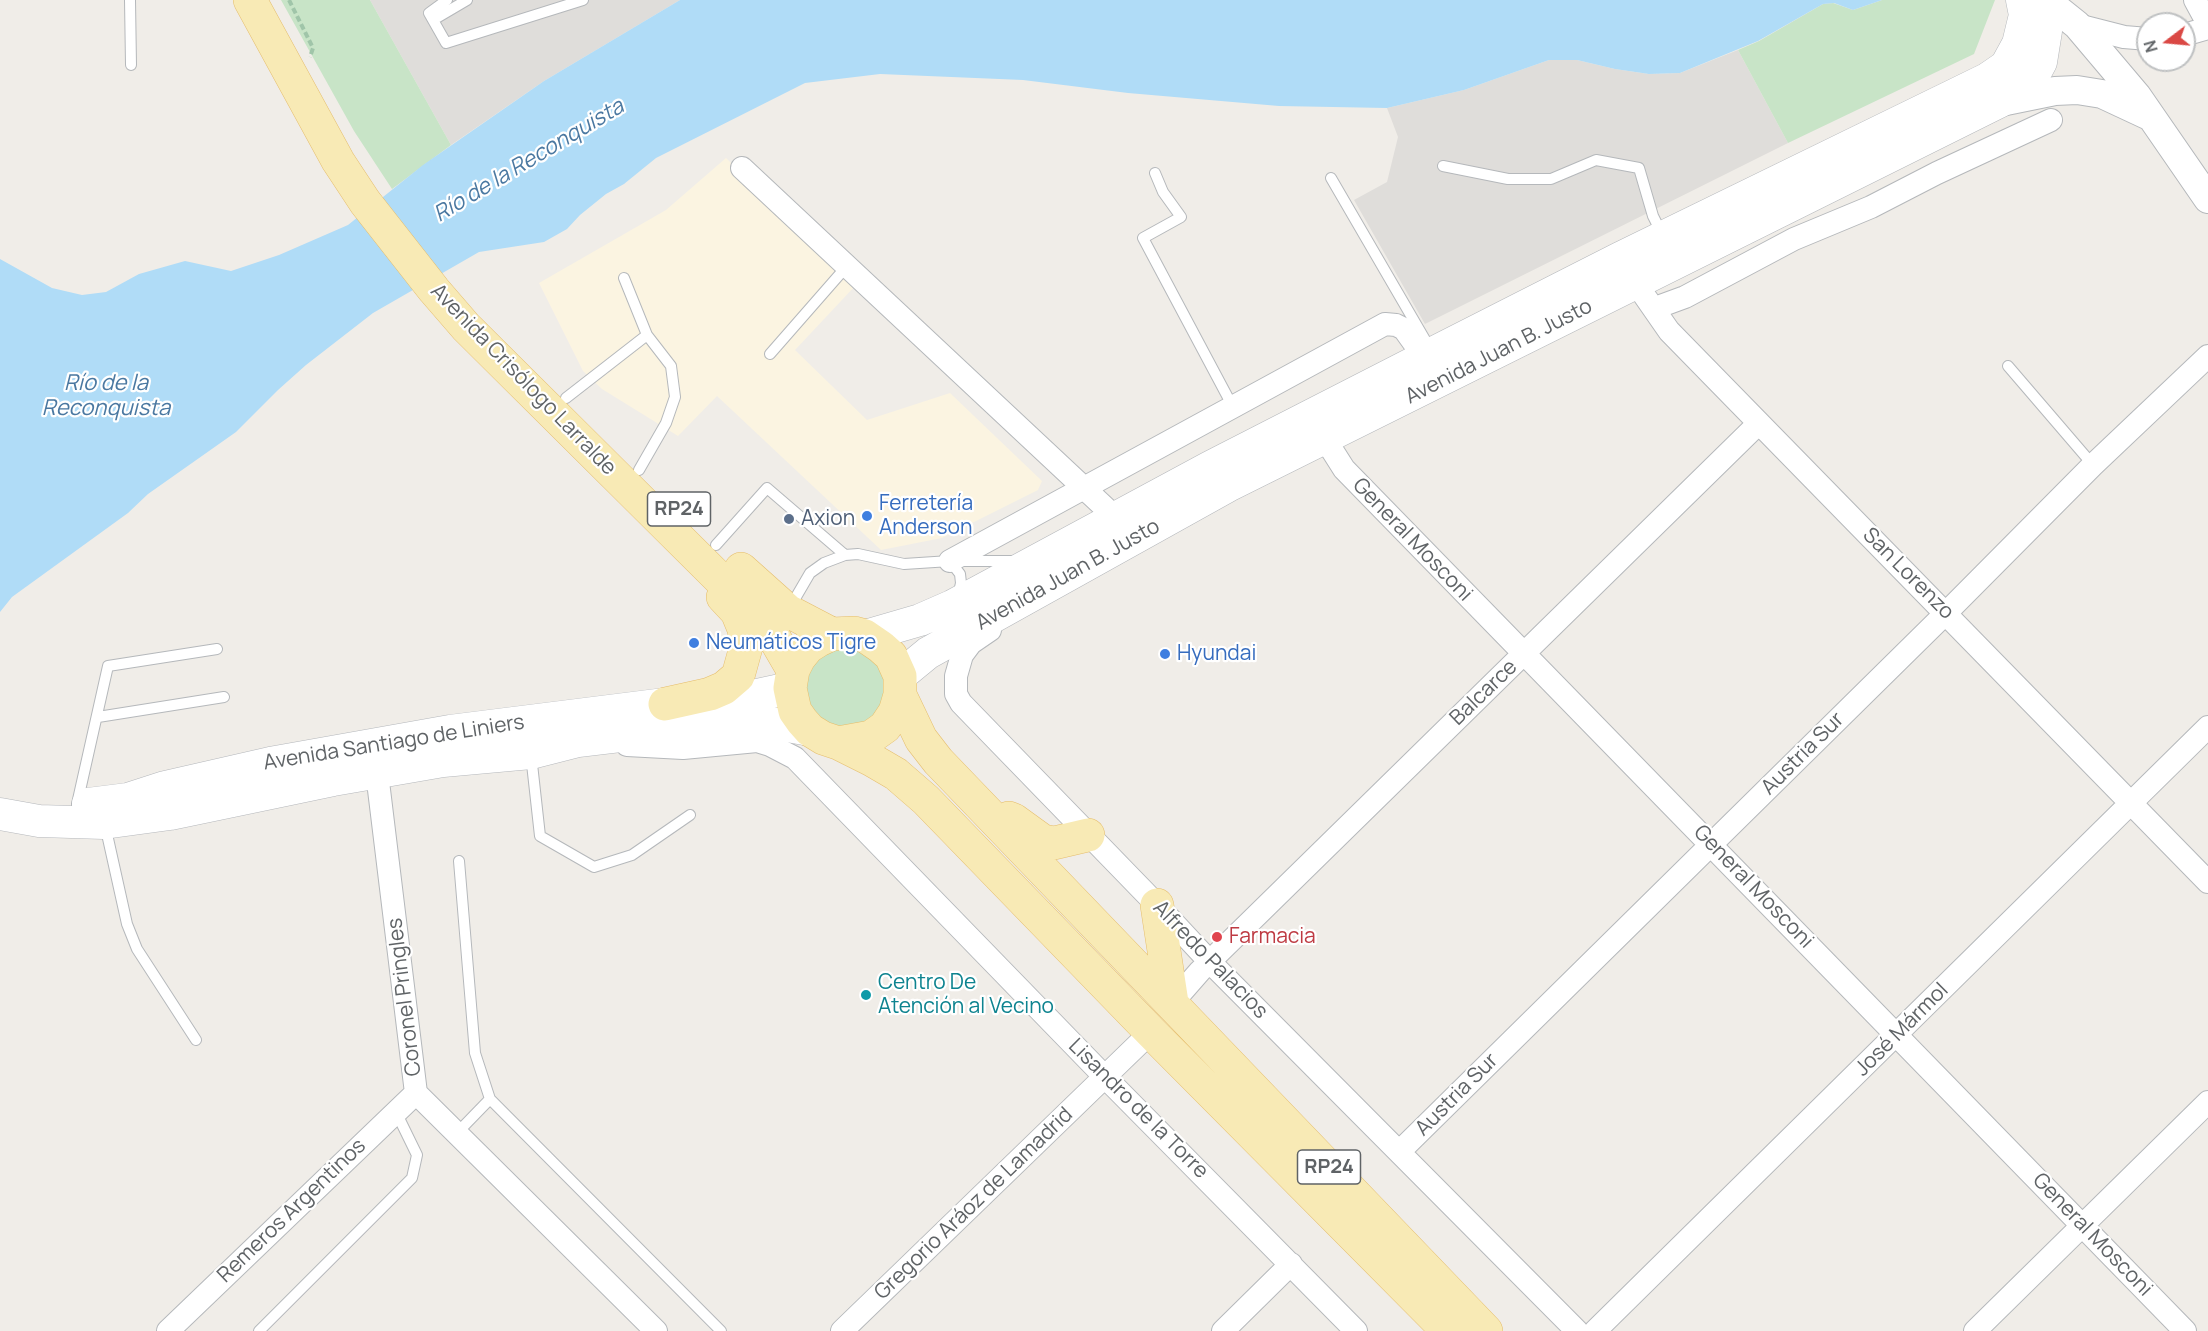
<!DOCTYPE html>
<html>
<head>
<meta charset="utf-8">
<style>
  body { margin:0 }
  #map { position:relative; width:2208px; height:1331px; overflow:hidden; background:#f0ede8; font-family:Manrope,sans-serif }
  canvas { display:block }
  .north { position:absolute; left:2136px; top:12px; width:60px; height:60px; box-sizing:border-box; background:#fff; border:2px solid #bfc1c2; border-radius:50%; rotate:254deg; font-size:16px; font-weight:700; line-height:24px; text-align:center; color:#5f6366 }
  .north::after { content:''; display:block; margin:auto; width:21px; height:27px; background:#da4844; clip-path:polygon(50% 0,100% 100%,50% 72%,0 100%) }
</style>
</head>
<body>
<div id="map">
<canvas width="2208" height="1331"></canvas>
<div class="north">N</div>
</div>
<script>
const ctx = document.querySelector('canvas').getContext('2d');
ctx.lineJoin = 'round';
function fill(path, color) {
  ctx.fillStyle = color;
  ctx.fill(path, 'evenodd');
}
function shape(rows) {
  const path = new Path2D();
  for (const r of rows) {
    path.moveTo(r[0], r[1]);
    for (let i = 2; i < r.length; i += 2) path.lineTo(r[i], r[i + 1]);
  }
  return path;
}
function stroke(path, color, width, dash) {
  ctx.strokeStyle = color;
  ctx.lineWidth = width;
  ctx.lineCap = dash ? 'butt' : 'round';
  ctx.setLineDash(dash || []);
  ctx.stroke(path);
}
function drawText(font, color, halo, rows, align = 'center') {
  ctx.font = font + ' Manrope,sans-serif';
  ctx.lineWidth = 4.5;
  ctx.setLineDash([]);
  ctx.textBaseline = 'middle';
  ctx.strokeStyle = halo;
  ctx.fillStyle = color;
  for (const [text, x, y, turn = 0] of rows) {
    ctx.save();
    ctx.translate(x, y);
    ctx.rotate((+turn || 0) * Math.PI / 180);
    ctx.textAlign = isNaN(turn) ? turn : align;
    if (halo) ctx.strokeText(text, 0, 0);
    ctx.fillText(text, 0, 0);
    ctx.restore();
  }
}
const commercial = shape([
  [726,158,856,285,795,350,867,420,950,393,1042,481,1038,490,942,538,881,550,717,396,678,436,602,389,583,371,539,283,666,210]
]);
const industrial = shape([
  [370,0,680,0,544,81,451,145],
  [1738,50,1788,143,1425,324,1354,200,1387,182,1398,137,1387,108,1464,90,1549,60,1577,60,1615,69,1649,74,1680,73]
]);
const green = shape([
  [281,0,370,0,451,145,392,189,354,131],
  [1882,0,1995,0,1974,54,1788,143,1738,50,1759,41,1823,4,1833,3,1853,10],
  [846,643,884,664,888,707,854,734,812,720,801,678,807,664]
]);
const water = shape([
  [680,0,1882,0,1853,10,1834,3,1823,4,1758,41,1680,73,1649,74,1615,69,1577,60,1549,60,1464,90,1387,108,1279,106,1128,93,1023,80,880,74,805,83,656,158,624,184,606,194,580,215,567,229,544,242,479,252,373,313,306,365,278,390,236,432,148,494,128,513,12,597,0,612,0,259,52,288,82,295,106,292,139,274,185,261,231,271,279,255,348,225,423,165,544,81]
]);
const path = shape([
  [289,0,313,48,310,57]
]);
const service = shape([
  [130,0,131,65],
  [447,0,429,13,446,43,583,0],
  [433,20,467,0],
  [1443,166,1508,179,1551,179,1596,160,1639,168,1653,216,1662,234],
  [1155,173,1163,192,1181,217,1143,238,1233,407],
  [1331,178,1431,350],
  [624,278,647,335,671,366,675,397,666,423,639,470],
  [770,354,847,266],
  [2008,366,2093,465],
  [566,398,647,335],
  [716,545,767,488,845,555],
  [950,561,960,574,961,583,958,596],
  [789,609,810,573,824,563,845,555,858,554,904,564,950,561,1014,561],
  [98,717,224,697],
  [531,755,540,836,594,867,632,855,690,815],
  [77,804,108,666,217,649],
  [105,825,127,924,137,949,196,1040],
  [459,861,475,1053,490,1099,721,1331],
  [457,1133,490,1099],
  [259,1331,412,1178,417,1155,396,1112]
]);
const minor = shape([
  [2195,0,2208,24],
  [2077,25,2124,37,2148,39],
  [2184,35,2208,28],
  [742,168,1115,517],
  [1628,272,1669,331,2208,882],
  [1655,308,1685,297,1794,239,1871,207,1937,173,2051,120],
  [1325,439,1344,469,2185,1331],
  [950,561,1385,324,1396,325,1404,329,1424,357],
  [990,630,971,643,962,655,956,676,956,694,961,703,1157,905,1210,962,1577,1331],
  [627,745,683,748,757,741,770,745,795,758,1105,1077,1356,1331],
  [375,757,416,1093,656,1331],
  [1172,1003,1200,971,1759,423],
  [1399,1152,1946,613,2093,465,2208,356],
  [168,1331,416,1093],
  [842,1331,1151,1032],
  [1223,1331,1291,1264],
  [1595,1331,2208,727],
  [1975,1331,2208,1102]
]);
const tertiary = shape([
  [2046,0,2077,25,2137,96,2208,199],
  [2001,102,2055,91,2077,90,2102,94,2147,115]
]);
const secondary = shape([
  [865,636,920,620,952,606,1210,467,1433,353,1620,258,1987,79,2006,66,2018,44,2025,15,2022,0],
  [900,676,928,653,1228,486,1999,102,2021,89,2034,75,2041,62,2046,31,2042,13,2035,0],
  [88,804,128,799,165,787,270,763,450,731,665,704,725,702,790,688],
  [0,814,39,821,104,823,170,814,333,780,443,761,531,753,578,741,754,720,810,730]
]);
const primary = shape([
  [250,0,338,161,365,202,434,290,466,327,768,627,793,670],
  [741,569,788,611,832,634],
  [900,695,921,739,938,761,1486,1331],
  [665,704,710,694,724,688,738,676,746,647,744,629,737,612,723,597],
  [838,743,871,737,885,727,895,712,900,695,900,676,891,656,881,647,865,636,854,633,832,634,819,640,808,647,799,658,793,670,790,688,795,711,802,721,810,730,823,738,838,743,872,760,896,774,926,800,1151,1032,1448,1331],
  [1009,818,1014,820,1043,841,1054,843,1088,835],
  [1157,905,1172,1003]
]);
const markers = [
  [867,516,6,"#3f7fe0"],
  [789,519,6,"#5c6f8a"],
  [694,643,6,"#3f7fe0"],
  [1165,654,6,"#3f7fe0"],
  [1217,937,6,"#e0444e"],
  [866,995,6,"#0f9aa8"]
];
const shields = [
  [679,509,63],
  [1329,1167,63]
];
const shieldNames = [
  ["RP24",679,509],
  ["RP24",1329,1167]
];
const streetNames = [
  ["Avenida Juan B. Justo",1499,352,-27],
  ["Avenida Crisólogo Larralde",523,380,46],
  ["General Mosconi",1412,540,46],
  ["San Lorenzo",1908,574,45],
  ["Avenida Juan B. Justo",1068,575,-29],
  ["Balcarce",1484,693,-44],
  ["Avenida Santiago de Liniers",394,743,-9],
  ["Austria Sur",1803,754,-45],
  ["General Mosconi",1753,887,46],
  ["Alfredo Palacios",1210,960,46],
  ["Coronel Pringles",405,997,-97],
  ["José Mármol",1902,1030,-45],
  ["Austria Sur",1457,1095,-45],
  ["Lisandro de la Torre",1138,1109,45],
  ["Gregorio Aráoz de Lamadrid",974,1204,-44],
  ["Remeros Argentinos",292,1211,-44],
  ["General Mosconi",2092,1235,46]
];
const shopNames = [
  ["Ferretería",879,504],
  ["Anderson",879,528],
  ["Neumáticos Tigre",706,643],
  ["Hyundai",1177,654]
];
const serviceNames = [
  ["Axion",801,519]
];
const healthNames = [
  ["Farmacia",1229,937]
];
const cultureNames = [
  ["Centro De",878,983],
  ["Atención al Vecino",878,1007]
];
const waterNames = [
  ["Río de la Reconquista",529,161,-31],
  ["Río de la",106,384],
  ["Reconquista",106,409]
];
fill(commercial, '#fbf4e1');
fill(industrial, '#dfddda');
fill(green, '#c8e4c7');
fill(water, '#b0dcf7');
stroke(service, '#b5b8bb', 12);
stroke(minor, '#b5b8bb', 24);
stroke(tertiary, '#b5b8bb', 30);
stroke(secondary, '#b4b7bb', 33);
stroke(primary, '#e5bd6c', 34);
stroke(path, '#a0c5a9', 4, [6, 3]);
stroke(service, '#fff', 10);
stroke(minor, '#fff', 22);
stroke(tertiary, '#fff', 28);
stroke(secondary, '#fff', 32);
stroke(primary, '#f8eab5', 33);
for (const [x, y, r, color] of markers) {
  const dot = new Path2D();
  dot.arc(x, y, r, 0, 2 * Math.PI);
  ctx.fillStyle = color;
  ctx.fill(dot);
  stroke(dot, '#fff', 2);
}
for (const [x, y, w] of shields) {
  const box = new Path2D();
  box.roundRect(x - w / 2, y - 17, w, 34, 4.5);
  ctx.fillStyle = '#fff';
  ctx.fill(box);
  stroke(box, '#5f6366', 1.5);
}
drawText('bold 20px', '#5f6366', null, shieldNames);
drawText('21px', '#5f6366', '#fff', streetNames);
drawText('21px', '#366cbe', '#fff', shopNames, 'left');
drawText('21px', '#4e5e75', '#fff', serviceNames, 'left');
drawText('21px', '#be3a42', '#fff', healthNames, 'left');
drawText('21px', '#0d838f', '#fff', cultureNames, 'left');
drawText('italic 22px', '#4a78a1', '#fff', waterNames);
</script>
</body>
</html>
